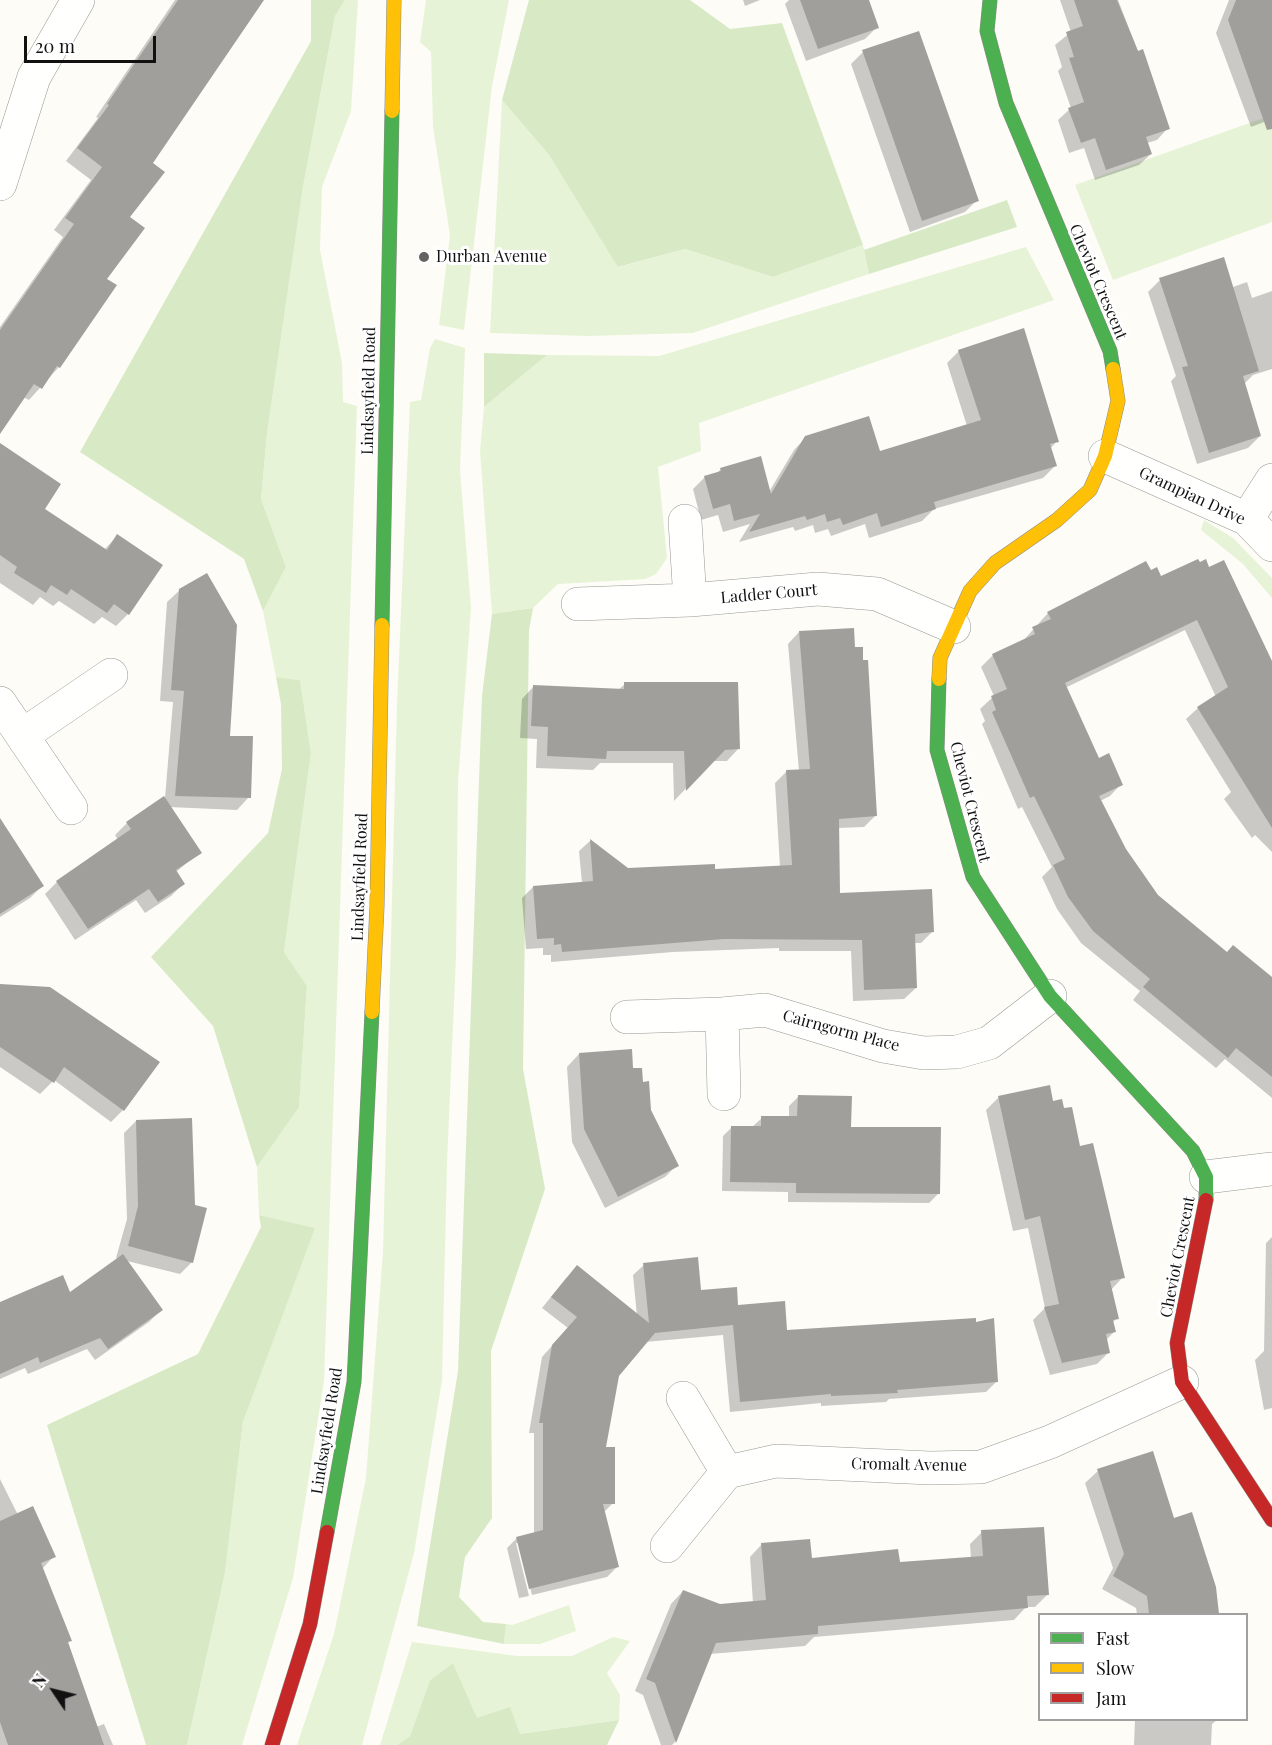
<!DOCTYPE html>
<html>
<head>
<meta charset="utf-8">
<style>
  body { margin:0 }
  #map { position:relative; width:1272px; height:1745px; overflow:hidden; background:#fdfcf7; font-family:"Playfair Display",serif }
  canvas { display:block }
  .legend { position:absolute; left:1038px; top:1613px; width:210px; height:108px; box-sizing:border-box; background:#fff; border:2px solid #a0a0a0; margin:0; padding:8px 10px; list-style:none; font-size:18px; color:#111 }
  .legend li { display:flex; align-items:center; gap:12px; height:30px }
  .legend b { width:30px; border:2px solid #a0a0a0 }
  .north { position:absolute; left:24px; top:1661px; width:60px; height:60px; -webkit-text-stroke:4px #fff; paint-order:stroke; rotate:305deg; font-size:16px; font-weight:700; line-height:24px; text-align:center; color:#111 }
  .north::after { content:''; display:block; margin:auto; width:21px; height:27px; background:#111; clip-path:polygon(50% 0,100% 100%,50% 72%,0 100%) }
  .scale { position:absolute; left:24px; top:36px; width:132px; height:27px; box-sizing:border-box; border:3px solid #111; border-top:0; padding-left:8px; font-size:18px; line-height:21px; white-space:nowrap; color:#111; -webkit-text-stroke:4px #fff; paint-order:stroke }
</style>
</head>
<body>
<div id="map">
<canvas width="1272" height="1745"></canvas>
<ul class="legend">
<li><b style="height:8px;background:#4caf50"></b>Fast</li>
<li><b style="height:8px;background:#ffc107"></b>Slow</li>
<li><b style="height:8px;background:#c62828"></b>Jam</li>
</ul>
<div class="north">N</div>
<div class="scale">20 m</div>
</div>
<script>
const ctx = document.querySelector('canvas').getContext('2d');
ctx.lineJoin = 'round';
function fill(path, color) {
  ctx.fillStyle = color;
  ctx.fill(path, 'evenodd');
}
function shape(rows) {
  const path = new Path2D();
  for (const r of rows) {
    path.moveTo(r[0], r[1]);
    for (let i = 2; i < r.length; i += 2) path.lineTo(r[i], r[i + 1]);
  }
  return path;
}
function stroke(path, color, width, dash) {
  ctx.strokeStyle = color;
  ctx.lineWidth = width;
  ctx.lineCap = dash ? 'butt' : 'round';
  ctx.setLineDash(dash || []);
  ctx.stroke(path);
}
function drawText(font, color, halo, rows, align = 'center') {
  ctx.font = font + ' "Playfair Display",serif';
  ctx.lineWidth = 6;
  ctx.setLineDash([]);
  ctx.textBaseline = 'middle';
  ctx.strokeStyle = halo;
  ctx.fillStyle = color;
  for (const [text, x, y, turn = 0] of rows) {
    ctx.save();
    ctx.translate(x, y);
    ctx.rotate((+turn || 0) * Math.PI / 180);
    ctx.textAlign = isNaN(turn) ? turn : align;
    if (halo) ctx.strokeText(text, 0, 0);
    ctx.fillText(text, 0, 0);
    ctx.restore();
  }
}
const green = shape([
  [345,0,358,0,351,111,322,187,320,250,342,363,343,402,357,406,324,1381,293,1578,242,1745,187,1745,225,1573,243,1422,314,1228,259,1215,257,1167,299,1106,307,986,284,952,311,753,300,680,276,677,263,611,286,567,261,499,267,434,303,187,335,16],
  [426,0,509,0,492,86,464,330,439,325,450,235,433,127,431,52,420,42],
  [502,100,549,155,619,267,685,249,773,277,863,245,869,274,693,333,587,336,490,333],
  [1272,115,1272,222,1113,280,1075,185],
  [1026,247,1054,300,699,423,701,451,658,467,667,558,656,574,645,579,558,584,533,608,492,614,480,451,484,407,547,355,659,356],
  [435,339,465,348,460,470,471,608,458,782,456,957,447,1162,442,1380,414,1553,362,1745,297,1745,334,1634,366,1478,383,1251,397,704,410,402,421,400,430,348],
  [1204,520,1233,538,1272,578,1272,598,1243,564,1201,530],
  [569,1605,576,1631,540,1644,504,1644,506,1624,512,1625],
  [613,1637,630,1641,607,1673,620,1695,619,1720,520,1734,477,1719,453,1663,430,1680,410,1736,397,1745,380,1745,412,1642,517,1656,572,1656]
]);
const forest = shape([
  [311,0,345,0,335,16,303,187,267,434,261,499,286,567,263,611,244,559,80,452,311,41],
  [529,0,690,0,730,29,782,23,863,245,773,277,685,249,618,267,549,155,502,100],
  [1007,200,1017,227,869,274,864,250],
  [484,353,547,355,484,407],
  [533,608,529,630,523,1069,545,1189,491,1351,492,1518,465,1557,459,1597,483,1622,506,1624,504,1644,417,1626,458,1371,482,696,492,614],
  [276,677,300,680,311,753,284,952,307,986,299,1107,257,1167,213,1026,151,957,268,833,282,769,281,704],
  [259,1215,315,1228,243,1422,225,1573,187,1745,146,1745,47,1425,198,1354,261,1227],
  [453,1663,477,1718,510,1707,520,1734,619,1720,607,1745,397,1745,410,1736,430,1680]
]);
const shadow = shape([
  [175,0,262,0,151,164,105,279,59,367,29,400,23,397,0,432,0,327,63,237,54,230,91,180,66,161,98,118,96,117],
  [743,0,760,0,745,6],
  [789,0,867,0,877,27,865,39,806,61,785,4],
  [1060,0,1118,0,1168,128,1157,140,1147,143,1151,154,1139,165,1095,180,1084,148,1069,153,1058,120,1071,108,1058,71,1062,67,1055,45,1071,32],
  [1229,0,1272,0,1272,119,1251,127,1216,33],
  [863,52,977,200,965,212,910,232,851,64],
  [1160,280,1233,287,1247,282,1252,298,1272,291,1272,369,1253,375,1244,384,1260,436,1248,448,1197,464,1171,381,1176,376,1148,292],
  [959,351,1057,441,1050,449,1055,466,1043,478,934,509,922,521,869,538,865,524,831,536,828,529,815,533,813,525,795,531,793,527,739,542,750,524,723,532,718,515,701,520,693,489,705,477,716,474,721,469,769,492,794,450,806,437,879,453,967,426,947,363],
  [0,444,43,509,104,550,117,536,128,614,116,626,102,617,94,624,59,601,53,606,40,597,33,605,0,583],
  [1150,572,1272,662,1272,852,1255,835,1252,838,1224,799,1231,792,1186,719,1198,708,1216,697,1185,630,1065,688,1098,760,1121,784,1110,796,1100,801,1124,850,1157,896,1226,954,1272,978,1272,1098,1225,1059,1216,1068,1133,1000,1140,991,1081,943,1057,909,1042,877,1052,867,1022,807,1018,809,982,724,985,721,980,709,994,696,981,667,993,655,1022,642,1048,613],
  [180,590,249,797,237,810,169,807,200,852,176,872,183,884,171,896,145,913,136,900,75,940,45,894,57,882,118,840,115,835,127,823,165,798,173,702,160,701,167,602],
  [799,632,875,816,864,827,838,828,838,895,932,932,921,943,914,943,916,988,904,999,853,1001,851,951,779,951,779,948,673,952,551,962,551,955,543,955,543,948,526,949,522,898,533,887,582,883,579,851,590,841,628,870,713,870,780,867,775,783,786,772,799,771,788,644],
  [625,684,739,748,727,761,712,761,674,801,673,763,600,763,593,770,536,768,537,739,520,738,522,699,534,686,618,690],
  [0,823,42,886,30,898,0,917],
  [0,985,123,1110,111,1122,54,1080,40,1094,0,1067],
  [579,1054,631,1070,641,1083,650,1111,677,1165,665,1177,605,1208,572,1142,567,1067],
  [1048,1087,1051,1103,1079,1148,1123,1277,1111,1290,1117,1318,1112,1323,1114,1332,1106,1340,1109,1352,1097,1364,1050,1375,1033,1320,1045,1308,1028,1228,1013,1231,986,1110,998,1098],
  [798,1097,849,1128,938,1194,929,1203,788,1202,788,1192,722,1191,723,1136,732,1127,752,1127,762,1118,789,1118,789,1106],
  [136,1121,192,1262,180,1274,127,1261,161,1310,149,1322,95,1360,87,1349,28,1374,25,1368,0,1379,0,1304,70,1294,119,1259,116,1258,127,1219,124,1133],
  [1272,1237,1272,1408,1264,1410,1255,1360,1264,1351,1266,1243],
  [644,1265,786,1331,996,1382,986,1392,889,1399,886,1402,821,1406,821,1403,730,1412,723,1335,645,1342,618,1375,604,1449,613,1503,604,1512,617,1567,607,1577,532,1595,519,1543,516,1543,529,1596,519,1598,507,1548,517,1538,534,1534,534,1433,529,1433,542,1357,568,1328,542,1308,567,1277,637,1316,633,1275],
  [1152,1453,1173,1519,1214,1587,1218,1614,1137,1614,1136,1608,1102,1589,1113,1568,1085,1483,1098,1471],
  [0,1479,18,1515,54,1556,42,1569,70,1640,67,1644,96,1727,104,1724,113,1745,0,1745],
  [982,1532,1047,1595,1035,1607,1026,1607,1014,1620,814,1637,805,1646,710,1654,675,1742,672,1745,661,1745,643,1695,635,1691,671,1604,683,1591,720,1606,753,1603,750,1557,762,1544,811,1560,898,1564,971,1559,970,1544],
  [1135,1720,1217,1720,1212,1724,1211,1745,1134,1745]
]);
const building = shape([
  [178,0,264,0,153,163,165,172,130,217,145,228,107,279,117,285,60,368,57,366,42,389,34,384,0,434,0,330,74,224,65,218,102,167,77,148,109,105,107,104],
  [800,0,869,0,879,28,818,49],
  [1074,0,1117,0,1138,51,1143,49,1170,129,1146,137,1152,154,1106,170,1095,138,1081,143,1068,108,1084,102,1069,58,1074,57,1066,32,1083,26],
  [1236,0,1272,0,1272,129,1267,130,1228,20],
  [919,31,979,201,922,221,862,50],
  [1224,257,1259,371,1243,376,1261,436,1209,453,1182,367,1188,366,1159,278],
  [1024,328,1059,442,1050,444,1057,466,934,502,936,509,881,527,877,513,843,525,840,518,827,522,825,514,807,520,805,516,749,532,760,514,734,521,730,504,713,509,704,476,721,471,720,468,761,456,771,494,805,436,869,416,880,451,981,420,958,350],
  [0,443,61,484,45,509,107,550,117,534,163,565,129,615,114,604,107,613,71,589,67,595,51,585,46,593,14,573,17,567,0,555],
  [1198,559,1200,562,1206,559,1209,567,1224,560,1272,661,1272,828,1197,707,1228,687,1197,620,1065,683,1099,758,1109,753,1123,785,1099,796,1126,849,1158,895,1227,952,1233,945,1272,977,1272,1077,1236,1048,1228,1058,1143,987,1150,979,1093,931,1068,897,1053,865,1065,859,1034,796,1030,798,992,712,996,710,991,696,1007,689,992,654,1035,634,1032,627,1051,619,1047,612,1146,561,1151,570,1157,567,1161,576],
  [207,573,237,625,230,736,253,736,251,798,175,796,184,691,171,690,179,589],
  [854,628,855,647,863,647,863,660,868,660,877,816,839,819,840,893,932,889,934,932,915,934,917,988,864,990,862,940,724,939,562,952,561,944,554,945,554,938,537,939,533,886,593,881,590,839,628,868,715,864,715,869,792,865,786,770,810,769,799,631],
  [624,682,738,682,740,749,725,750,686,791,684,751,607,751,606,759,547,756,548,727,531,726,533,685,624,689],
  [164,796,202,853,176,870,185,884,158,902,149,889,88,929,56,881,131,829,126,822],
  [0,818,44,886,0,914],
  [0,984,50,987,160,1062,124,1111,64,1067,54,1083,0,1047],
  [632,1049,633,1068,642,1068,643,1082,649,1081,651,1110,679,1166,618,1197,584,1129,579,1053],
  [1050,1085,1053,1101,1062,1099,1064,1108,1072,1107,1080,1146,1093,1143,1125,1278,1110,1281,1119,1319,1113,1320,1116,1332,1106,1334,1110,1353,1062,1363,1044,1307,1059,1304,1040,1216,1025,1220,998,1096],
  [798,1095,852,1096,851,1127,941,1127,940,1194,796,1193,796,1183,730,1182,731,1126,761,1126,761,1116,797,1116],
  [192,1118,195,1205,207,1208,193,1263,128,1246,138,1206,136,1120],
  [123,1254,163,1310,108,1349,100,1338,40,1363,38,1357,0,1374,0,1302,63,1275,70,1292],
  [698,1257,701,1290,737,1287,738,1305,785,1301,787,1330,976,1318,976,1322,994,1318,998,1382,897,1390,898,1393,831,1396,831,1394,740,1402,733,1325,655,1333,619,1376,606,1447,615,1447,615,1504,603,1504,619,1567,529,1589,516,1537,543,1530,543,1423,539,1423,552,1345,577,1317,551,1297,577,1265,649,1323,643,1263],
  [1153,1451,1174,1518,1192,1512,1216,1587,1219,1614,1149,1614,1147,1596,1113,1576,1124,1554,1097,1469],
  [33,1506,56,1557,41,1563,72,1641,68,1642,104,1745,8,1745,0,1722,0,1521],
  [1044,1527,1049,1595,1027,1596,1028,1608,818,1626,818,1634,716,1643,676,1743,655,1683,646,1679,683,1590,720,1604,766,1600,761,1543,810,1539,812,1558,898,1549,900,1562,983,1556,981,1530]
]);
const street = shape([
  [0,184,34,77,78,0],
  [1105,456,1247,519,1272,545],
  [1247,519,1272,480],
  [685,521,690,600],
  [578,604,690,600,818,589,877,594,954,627],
  [0,703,71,808],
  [23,735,111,675],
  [722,1014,724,1094],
  [627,1017,722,1014,765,1010,883,1046,924,1053,957,1052,989,1043,1050,996],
  [1206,1177,1272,1169],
  [683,1398,727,1472],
  [667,1546,727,1472,776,1461,930,1468,981,1467,1050,1442,1182,1382]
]);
const fast = shape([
  [990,0,987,31,1006,103,1110,351,1113,369],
  [382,625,392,111],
  [939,679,937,750,973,877,1050,996,1193,1151,1206,1177,1206,1200],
  [327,1532,354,1382,372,1012]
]);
const slow = shape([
  [392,111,394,0],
  [939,679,940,658,970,591,995,563,1057,520,1090,490,1105,456,1118,401,1113,369],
  [372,1012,377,906,382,625]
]);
const jam = shape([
  [1206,1200,1177,1343,1182,1382,1272,1520],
  [272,1745,310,1624,327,1532]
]);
const markers = [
  [424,257,6,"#646362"]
];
const poiNames = [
  ["Durban Avenue",436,257]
];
const streetNames = [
  ["Cheviot Crescent",1098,282,67],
  ["Lindsayfield Road",369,391,-89],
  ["Grampian Drive",1192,496,25],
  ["Ladder Court",769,594,-5],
  ["Cheviot Crescent",970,802,76],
  ["Lindsayfield Road",360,877,-88],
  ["Cairngorm Place",841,1031,15],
  ["Cheviot Crescent",1178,1257,-79],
  ["Lindsayfield Road",327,1431,-81],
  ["Cromalt Avenue",909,1465,1]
];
fill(green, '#e7f3d7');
fill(forest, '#d8eac5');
fill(shadow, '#0003');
fill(building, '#a19f9c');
stroke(street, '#979795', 34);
stroke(fast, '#8e8d8b', 15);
stroke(slow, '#8e8d8b', 15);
stroke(jam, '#8e8d8b', 15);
stroke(street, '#fffffe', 33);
stroke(fast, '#4caf50', 14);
stroke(slow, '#ffc107', 14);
stroke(jam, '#c62828', 14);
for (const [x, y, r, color] of markers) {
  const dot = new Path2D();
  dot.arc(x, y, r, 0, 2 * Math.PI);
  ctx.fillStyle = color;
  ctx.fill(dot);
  stroke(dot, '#fff', 2);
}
drawText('16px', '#111', '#fff', poiNames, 'left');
drawText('16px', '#111', '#fff', streetNames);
</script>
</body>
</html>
